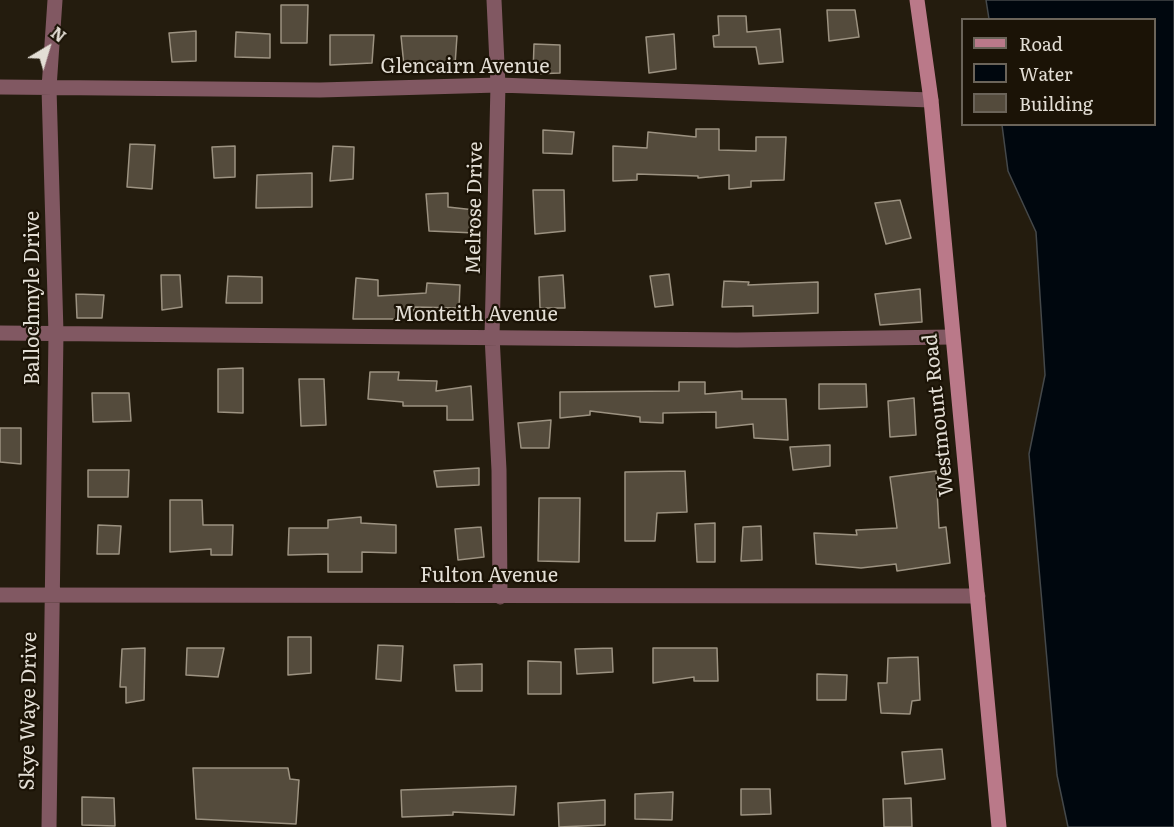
<!DOCTYPE html>
<html>
<head>
<meta charset="utf-8">
<style>
  body { margin:0 }
  #map { position:relative; width:1174px; height:827px; overflow:hidden; background:#241c0e; font-family:Literata,serif }
  canvas { display:block }
  .legend { position:absolute; left:961px; top:18px; width:195px; height:108px; box-sizing:border-box; background:#1b1306; border:2px solid #6b6459; margin:0; padding:8px 10px; list-style:none; font-size:18px; color:#e3ded5 }
  .legend li { display:flex; align-items:center; gap:12px; height:30px }
  .legend b { width:30px; border:2px solid #6b6459 }
  .north { position:absolute; left:18px; top:18px; width:60px; height:60px; -webkit-text-stroke:4px #1b1306; paint-order:stroke; rotate:38deg; font-size:16px; font-weight:700; line-height:24px; text-align:center; color:#e3ded5 }
  .north::after { content:''; display:block; margin:auto; width:21px; height:27px; background:#e3ded5; clip-path:polygon(50% 0,100% 100%,50% 72%,0 100%) }
</style>
</head>
<body>
<div id="map">
<canvas width="1174" height="827"></canvas>
<ul class="legend">
<li><b style="height:8px;background:#ba7989"></b>Road</li>
<li><b style="height:16px;background:#00070e"></b>Water</li>
<li><b style="height:16px;background:#544b3c"></b>Building</li>
</ul>
<div class="north">N</div>
</div>
<script>
const ctx = document.querySelector('canvas').getContext('2d');
ctx.lineJoin = 'round';
function fill(path, color) {
  ctx.fillStyle = color;
  ctx.fill(path, 'evenodd');
}
function shape(rows) {
  const path = new Path2D();
  for (const r of rows) {
    path.moveTo(r[0], r[1]);
    for (let i = 2; i < r.length; i += 2) path.lineTo(r[i], r[i + 1]);
  }
  return path;
}
function stroke(path, color, width, dash) {
  ctx.strokeStyle = color;
  ctx.lineWidth = width;
  ctx.lineCap = dash ? 'butt' : 'round';
  ctx.setLineDash(dash || []);
  ctx.stroke(path);
}
function drawText(font, color, halo, rows, align = 'center') {
  ctx.font = font + ' Literata,serif';
  ctx.lineWidth = 4.5;
  ctx.setLineDash([]);
  ctx.textBaseline = 'middle';
  ctx.strokeStyle = halo;
  ctx.fillStyle = color;
  for (const [text, x, y, turn = 0] of rows) {
    ctx.save();
    ctx.translate(x, y);
    ctx.rotate((+turn || 0) * Math.PI / 180);
    ctx.textAlign = isNaN(turn) ? turn : align;
    if (halo) ctx.strokeText(text, 0, 0);
    ctx.fillText(text, 0, 0);
    ctx.restore();
  }
}
const water = shape([
  [986,0,1174,0,1174,827,1068,827,1057,775,1029,454,1045,375,1036,232,1008,171,1002,125,1154,124,1154,20,989,19,986,0]
]);
const building = shape([
  [281,5,308,5,307,43,281,43,281,5],
  [827,10,855,10,859,37,829,41,827,10],
  [718,16,746,16,747,32,780,29,783,62,759,64,756,47,714,47,713,36,719,35,718,16],
  [196,31,196,61,172,62,169,33,196,31],
  [236,32,270,34,270,58,235,57,236,32],
  [674,34,676,69,649,73,646,37,674,34],
  [330,35,374,35,372,63,330,65,330,35],
  [401,36,457,36,455,65,404,66,401,36],
  [534,44,560,45,560,73,533,74,534,44],
  [696,129,719,129,719,150,756,151,756,137,786,137,784,180,751,181,751,187,729,189,729,175,698,178,698,176,637,174,637,180,613,181,613,146,647,148,648,132,696,137,696,129],
  [543,130,574,132,572,154,543,153,543,130],
  [130,144,155,145,152,189,127,187,130,144],
  [235,146,235,177,214,178,212,147,235,146],
  [333,146,354,147,353,179,330,181,333,146],
  [312,173,312,207,256,208,257,175,312,173],
  [533,190,564,190,565,231,535,234,533,190],
  [448,193,448,207,475,210,475,233,429,231,426,194,448,193],
  [900,200,911,238,886,244,875,203,900,200],
  [669,274,673,305,655,307,650,276,669,274],
  [161,275,180,275,182,307,162,310,161,275],
  [563,275,565,308,540,308,539,277,563,275],
  [228,276,262,277,262,303,226,303,228,276],
  [356,278,378,280,378,296,426,293,427,283,460,285,459,308,414,307,414,319,353,319,356,278],
  [724,281,749,282,748,285,818,282,818,313,753,316,753,306,722,307,724,281],
  [920,289,922,322,880,325,875,294,920,289],
  [76,294,104,295,102,318,77,318,76,294],
  [243,368,243,413,218,412,218,369,243,368],
  [370,372,399,372,398,380,437,381,436,391,471,386,473,420,447,420,447,406,403,406,403,402,368,399,370,372],
  [299,379,324,379,326,425,301,426,299,379],
  [679,382,705,382,705,394,742,391,742,399,786,399,788,440,754,438,753,424,716,428,716,412,663,413,663,423,640,422,640,417,590,411,590,415,560,418,560,392,679,391,679,382],
  [819,384,866,384,867,407,819,409,819,384],
  [92,393,129,393,131,421,93,422,92,393],
  [914,398,916,435,890,437,888,401,914,398],
  [551,420,549,448,521,448,518,423,551,420],
  [0,428,21,428,21,464,0,462,0,428],
  [830,445,830,466,793,470,790,447,830,445],
  [479,468,479,485,437,487,434,471,479,468],
  [88,470,129,470,128,497,88,497,88,470],
  [685,471,687,512,657,513,655,541,625,541,625,472,685,471],
  [936,471,939,528,946,527,950,563,897,571,896,564,861,568,816,564,814,533,857,535,856,530,897,528,890,477,936,471],
  [539,498,580,498,579,562,538,561,539,498],
  [170,500,202,500,203,525,233,525,232,555,211,555,211,549,170,552,170,500],
  [361,517,361,523,396,525,396,553,362,552,362,572,328,572,328,554,288,555,289,528,328,528,328,520,361,517],
  [715,523,715,562,697,562,695,524,715,523],
  [98,525,121,526,119,554,97,554,98,525],
  [761,526,762,560,741,561,743,527,761,526],
  [481,527,484,557,458,560,455,529,481,527],
  [288,637,311,637,311,673,288,675,288,637],
  [378,645,403,646,401,681,376,679,378,645],
  [145,648,144,700,126,703,126,687,120,687,122,649,145,648],
  [187,648,224,648,218,677,186,675,187,648],
  [612,648,613,672,577,674,575,649,612,648],
  [653,648,717,648,718,681,694,681,694,677,653,683,653,648],
  [918,657,920,700,912,701,910,714,881,713,878,683,887,683,888,658,918,657],
  [528,661,561,662,561,694,528,694,528,661],
  [482,664,482,691,456,691,454,665,482,664],
  [817,674,847,675,846,700,817,700,817,674],
  [942,749,945,779,905,784,902,752,942,749],
  [193,768,288,768,290,779,299,780,296,824,196,819,193,768],
  [516,786,514,815,453,812,453,815,402,817,401,790,516,786],
  [741,789,770,789,771,814,741,815,741,789],
  [673,792,672,820,635,819,635,794,673,792],
  [82,797,114,798,115,826,82,825,82,797],
  [911,798,912,827,884,827,883,799,911,798],
  [605,800,605,825,559,827,558,803,605,800]
]);
const minor = shape([
  [494,0,498,85,492,336,499,470,500,597],
  [0,87,320,90,498,85,931,100],
  [0,333,737,340,952,337],
  [0,595,978,596],
  [49,827,56,333,49,88,55,0]
]);
const secondary = shape([
  [917,0,931,100,999,827]
]);
const streetNames = [
  ["Glencairn Avenue",465,67],
  ["Melrose Drive",475,208,-89],
  ["Ballochmyle Drive",33,298,-90],
  ["Monteith Avenue",476,315],
  ["Westmount Road",939,415,-96],
  ["Fulton Avenue",489,576],
  ["Skye Waye Drive",29,711,-89]
];
fill(water, '#00070e');
stroke(water, '#44484a', 1.5);
fill(building, '#544b3c');
stroke(building, '#9c9281', 1.5);
stroke(minor, '#815862', 15);
stroke(secondary, '#ba7989', 15);
drawText('20px', '#e3ded5', '#1b1306', streetNames);
</script>
</body>
</html>
